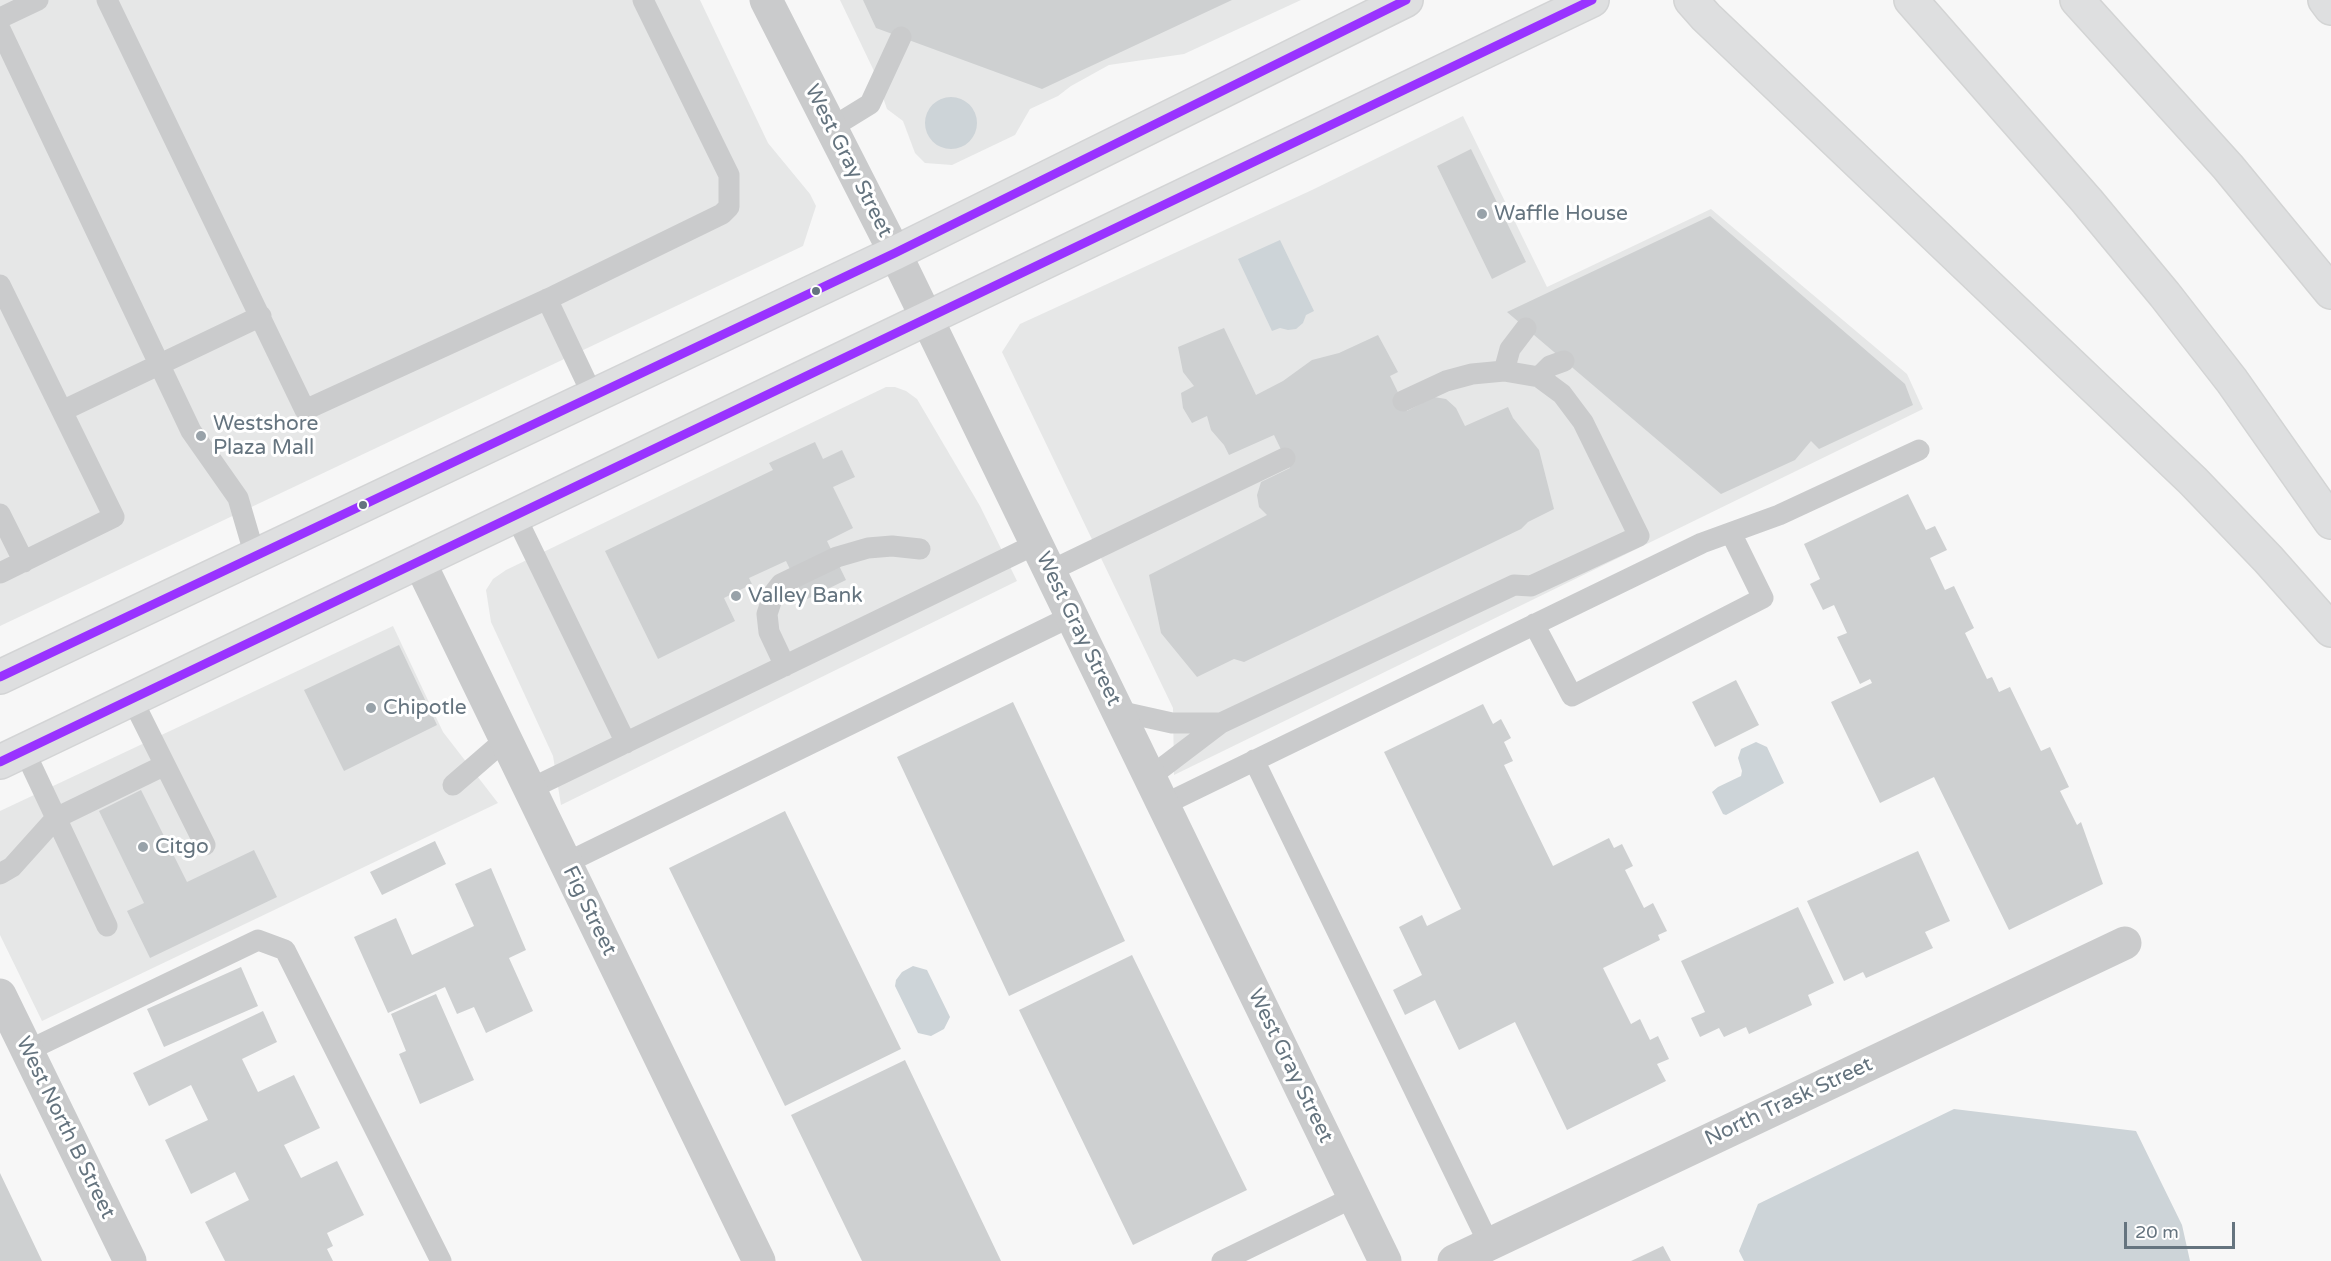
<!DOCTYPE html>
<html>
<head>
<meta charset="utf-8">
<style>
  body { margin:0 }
  #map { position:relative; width:2331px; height:1261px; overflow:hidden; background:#f7f7f7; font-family:"Varela Round",sans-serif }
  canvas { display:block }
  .scale { position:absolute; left:2124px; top:1222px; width:111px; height:27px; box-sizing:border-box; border:3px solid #65747f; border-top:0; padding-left:8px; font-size:18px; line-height:21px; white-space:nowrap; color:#65747f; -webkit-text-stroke:4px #fff; paint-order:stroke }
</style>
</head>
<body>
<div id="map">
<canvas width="2331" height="1261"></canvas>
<div class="scale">20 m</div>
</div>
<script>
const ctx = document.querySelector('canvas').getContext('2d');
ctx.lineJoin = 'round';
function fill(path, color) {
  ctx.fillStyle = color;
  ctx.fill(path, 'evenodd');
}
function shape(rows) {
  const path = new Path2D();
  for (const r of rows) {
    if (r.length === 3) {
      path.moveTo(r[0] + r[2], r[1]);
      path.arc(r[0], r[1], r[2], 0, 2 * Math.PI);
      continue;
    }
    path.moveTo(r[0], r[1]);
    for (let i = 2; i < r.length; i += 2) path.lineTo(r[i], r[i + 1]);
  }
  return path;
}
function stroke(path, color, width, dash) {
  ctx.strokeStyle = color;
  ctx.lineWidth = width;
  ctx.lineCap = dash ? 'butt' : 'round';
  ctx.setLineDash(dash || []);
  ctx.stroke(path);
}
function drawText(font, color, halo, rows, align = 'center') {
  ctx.font = font + ' "Varela Round",sans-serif';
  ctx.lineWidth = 6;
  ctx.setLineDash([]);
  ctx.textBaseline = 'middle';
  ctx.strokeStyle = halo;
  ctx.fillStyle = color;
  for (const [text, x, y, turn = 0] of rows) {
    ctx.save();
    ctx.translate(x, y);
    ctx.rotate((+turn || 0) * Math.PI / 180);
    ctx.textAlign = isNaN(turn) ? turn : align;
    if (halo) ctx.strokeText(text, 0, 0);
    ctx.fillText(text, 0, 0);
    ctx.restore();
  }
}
const built = shape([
  [0,0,700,0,768,143,810,194,816,206,803,246,0,626],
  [840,0,1301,0,1184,54,1109,65,1071,86,1058,96,1030,109,1015,135,952,165,925,163,915,153,903,121,887,109,873,69],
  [1463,116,1547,287,1711,209,1907,374,1923,409,1174,775,1173,708,1002,352,1020,324,1312,190],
  [886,387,895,387,906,391,917,399,980,506,1017,581,561,805,553,756,491,622,486,590,493,579,506,570],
  [393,626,443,732,498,803,42,1021,0,935,0,811]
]);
const water = shape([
  [951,123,26],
  [1280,240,1314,311,1306,315,1303,323,1296,329,1288,330,1280,328,1272,331,1238,259],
  [1756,742,1767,747,1784,783,1726,815,1723,814,1712,792,1718,787,1741,776,1742,771,1738,758,1741,749],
  [913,966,927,970,950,1017,944,1029,931,1036,918,1033,895,986,896,980,902,972],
  [1954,1109,2136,1131,2182,1225,2190,1261,1744,1261,1739,1251,1758,1204]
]);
const building = shape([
  [863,0,1232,0,1042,89,876,28],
  [1471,149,1526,262,1492,279,1437,166],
  [1710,216,1905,384,1913,405,1819,449,1811,441,1795,460,1721,494,1507,312],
  [1224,328,1256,395,1283,381,1312,360,1339,353,1378,335,1398,372,1390,376,1407,411,1434,397,1446,399,1456,408,1465,426,1508,407,1513,418,1539,450,1554,509,1528,522,1521,529,1244,662,1234,659,1197,677,1161,633,1149,575,1267,515,1259,507,1257,495,1261,482,1290,468,1274,435,1229,455,1224,445,1211,430,1207,416,1192,423,1183,408,1181,393,1194,386,1183,372,1178,347],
  [815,442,823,459,842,450,855,477,833,487,853,528,827,541,846,580,805,600,786,561,749,578,752,584,724,598,735,621,658,659,605,551,773,470,769,463],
  [1908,494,1926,530,1935,526,1947,550,1930,558,1945,590,1954,586,1974,628,1965,633,1987,679,1992,677,1999,692,2010,687,2041,751,2050,747,2069,787,2060,791,2077,825,2081,822,2103,884,2009,930,1934,777,1880,803,1831,702,1872,683,1870,679,1860,684,1837,637,1847,633,1834,605,1823,610,1810,584,1820,579,1804,544],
  [399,645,437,725,344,771,304,690],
  [1736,680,1759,725,1715,747,1692,702],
  [1013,702,1125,941,1009,996,897,757],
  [1483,704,1493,724,1501,719,1511,738,1504,742,1513,761,1504,765,1553,866,1609,838,1614,848,1622,844,1633,866,1625,870,1644,908,1653,903,1667,931,1658,935,1660,940,1603,968,1631,1024,1640,1019,1650,1040,1658,1036,1669,1059,1657,1064,1666,1081,1567,1130,1515,1022,1459,1050,1435,1000,1405,1015,1393,990,1422,975,1399,927,1422,915,1427,926,1461,909,1384,752],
  [141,790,187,882,254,850,277,897,150,958,127,911,144,903,99,811],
  [785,811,901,1049,785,1106,669,868],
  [435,841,446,864,382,895,370,872],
  [1918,851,1950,921,1925,932,1933,948,1866,978,1863,972,1844,981,1807,901],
  [491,868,526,950,509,958,533,1011,486,1033,474,1007,457,1014,445,987,388,1013,354,937,396,918,412,955,474,926,455,884],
  [1798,907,1834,983,1808,995,1812,1005,1749,1034,1746,1027,1724,1037,1719,1028,1700,1037,1691,1018,1705,1012,1681,961],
  [1132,955,1247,1190,1133,1245,1019,1010],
  [241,967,258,1006,164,1047,147,1009],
  [436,994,474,1080,420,1104,399,1054,406,1051,391,1014],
  [263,1011,277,1042,242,1059,258,1092,294,1075,320,1128,284,1145,301,1178,337,1161,364,1215,327,1233,333,1246,327,1249,333,1261,225,1261,205,1222,249,1200,235,1172,191,1194,165,1140,208,1120,191,1085,149,1106,133,1073],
  [905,1060,1001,1261,862,1261,791,1115],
  [0,1173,32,1240,42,1261,0,1261],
  [1663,1246,1671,1261,1631,1261]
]);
const service = shape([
  [107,0,305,410,554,296,722,214,729,207,729,175,643,0],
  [0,18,38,0],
  [0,29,191,431,238,498,255,556],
  [831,128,870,104,901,37],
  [0,285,114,517,0,573],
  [547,299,593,396],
  [1504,371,1510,349,1526,328],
  [1539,377,1550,366,1564,361],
  [62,411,261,316],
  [0,514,24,562],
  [515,515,626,743],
  [1050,571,1285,458],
  [1534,624,1572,696,1763,598,1731,533],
  [785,666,769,632,767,614,774,593,781,584,837,557,868,548,892,546,920,549],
  [132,699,205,845],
  [1118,711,1172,723,1221,723],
  [24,750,107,926],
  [1254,760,1489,1244],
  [1150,777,1221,723,1514,585,1531,586,1639,536,1583,422,1562,394,1539,377,1504,371,1472,374,1446,381,1403,401],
  [453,785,506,739],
  [530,789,1036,544],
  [1163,805,1702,543,1779,515,1919,450],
  [566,863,1072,616],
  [0,874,12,867,56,818,165,765],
  [27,1051,258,940,285,950,441,1261],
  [1222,1261,1354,1197]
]);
const minor = shape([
  [766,0,895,253,1385,1261],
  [419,561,759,1261],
  [0,995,130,1261],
  [1454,1261,2125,943]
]);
const secondary = shape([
  [0,677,895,253,1406,0],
  [0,762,1592,0]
]);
const motorway = shape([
  [1691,0,1706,17,2193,481,2268,559,2331,630],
  [1911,0,2087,201,2165,295,2232,381,2331,522],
  [2077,0,2228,167,2331,292],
  [2325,0,2331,8]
]);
const bus1 = shape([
  [0,677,895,253,1406,0],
  [0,762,1592,0]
]);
const markers = [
  [1482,214,6,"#98a2a9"],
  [816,291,5,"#65747f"],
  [201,436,6,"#98a2a9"],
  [363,505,5,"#65747f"],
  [736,596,6,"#98a2a9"],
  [371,708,6,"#98a2a9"],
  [143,847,6,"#98a2a9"]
];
const streetNames = [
  ["West Gray Street",848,161,63],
  ["West Gray Street",1078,629,64],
  ["Fig Street",589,911,64],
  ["West Gray Street",1290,1066,64],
  ["North Trask Street",1789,1102,-25],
  ["West North B Street",65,1128,64]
];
const poiNames = [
  ["Waffle House",1494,214],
  ["Westshore",213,424],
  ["Plaza Mall",213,448],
  ["Valley Bank",748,596],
  ["Chipotle",383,708],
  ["Citgo",155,847]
];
fill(built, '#e6e7e7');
fill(water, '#cdd4d8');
fill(building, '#ced0d1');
stroke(secondary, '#d3d4d5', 36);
stroke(motorway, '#d3d4d4', 36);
stroke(service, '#cacbcc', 21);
stroke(minor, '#cacbcc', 33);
stroke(secondary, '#dedfe0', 33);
stroke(motorway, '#dedfe0', 33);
stroke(bus1, '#93f', 9);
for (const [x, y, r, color] of markers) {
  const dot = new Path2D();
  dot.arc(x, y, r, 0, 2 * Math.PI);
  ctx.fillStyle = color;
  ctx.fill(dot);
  stroke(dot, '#fff', 2);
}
drawText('21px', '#65747f', '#fff', streetNames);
drawText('21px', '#65747f', '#fff', poiNames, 'left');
</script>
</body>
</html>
